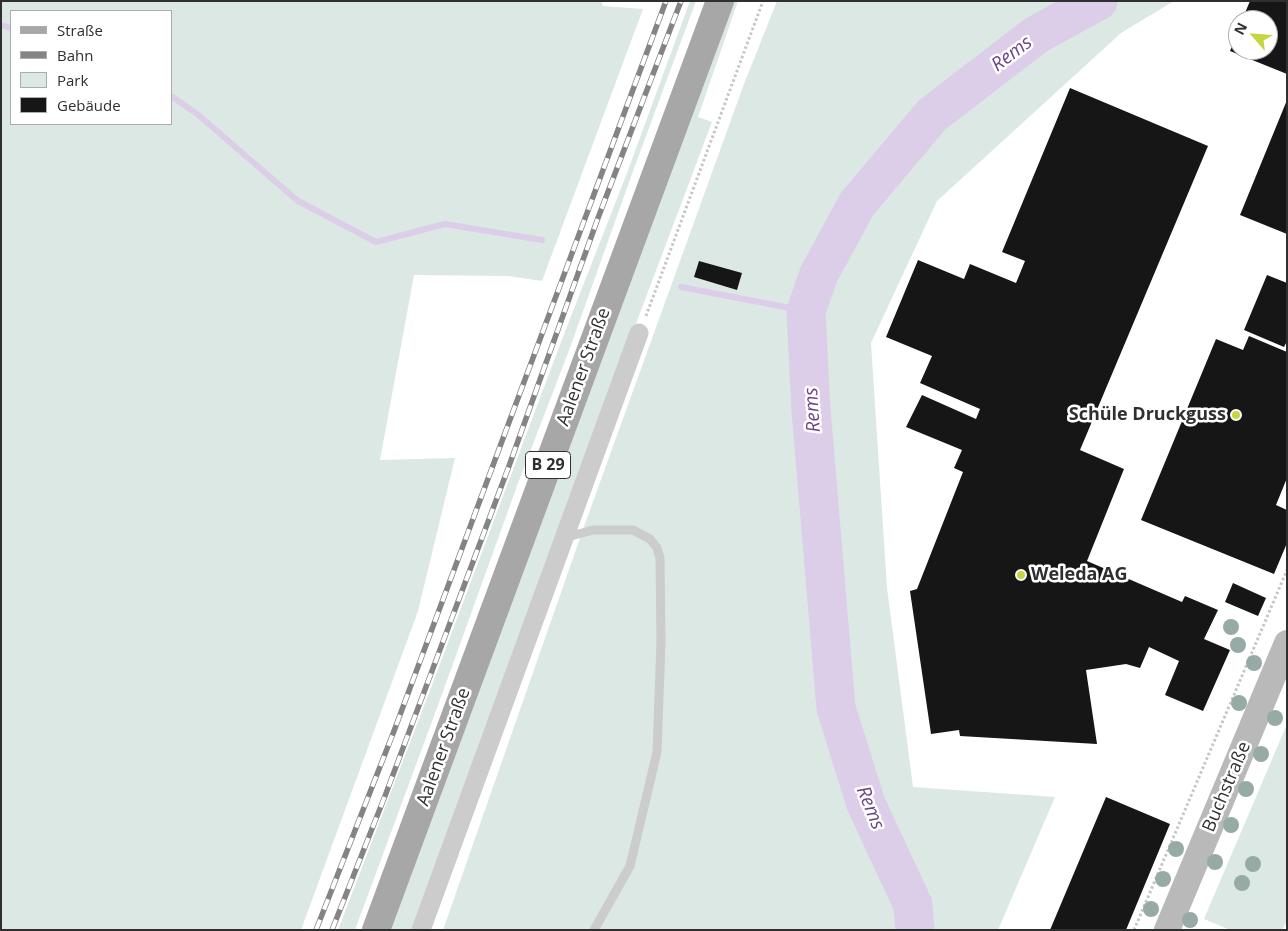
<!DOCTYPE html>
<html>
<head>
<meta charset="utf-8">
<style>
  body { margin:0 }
  #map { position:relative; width:1288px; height:931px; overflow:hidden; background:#fff; font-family:"Open Sans",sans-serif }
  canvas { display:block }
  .frame { position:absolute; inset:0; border:2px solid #2f2f2f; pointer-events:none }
  .legend { position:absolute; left:10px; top:10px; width:162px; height:115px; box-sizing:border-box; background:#fff; border:1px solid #acacac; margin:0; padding:6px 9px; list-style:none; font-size:15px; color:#2f2f2f }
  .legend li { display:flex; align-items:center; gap:10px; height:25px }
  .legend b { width:25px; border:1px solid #acacac }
  .north { position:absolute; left:1228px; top:10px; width:50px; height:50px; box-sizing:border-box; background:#fff; border:1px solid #acacac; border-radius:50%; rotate:297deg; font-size:14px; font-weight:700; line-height:20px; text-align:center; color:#2f2f2f }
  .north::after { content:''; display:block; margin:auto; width:18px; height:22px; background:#c8d543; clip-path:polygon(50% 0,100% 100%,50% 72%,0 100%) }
</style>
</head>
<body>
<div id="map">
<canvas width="1288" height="931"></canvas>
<div class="frame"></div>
<ul class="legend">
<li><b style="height:6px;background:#a7a7a7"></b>Straße</li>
<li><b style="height:6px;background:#848484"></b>Bahn</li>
<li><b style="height:14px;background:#dce8e3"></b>Park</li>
<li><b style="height:14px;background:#161616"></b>Gebäude</li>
</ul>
<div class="north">N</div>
</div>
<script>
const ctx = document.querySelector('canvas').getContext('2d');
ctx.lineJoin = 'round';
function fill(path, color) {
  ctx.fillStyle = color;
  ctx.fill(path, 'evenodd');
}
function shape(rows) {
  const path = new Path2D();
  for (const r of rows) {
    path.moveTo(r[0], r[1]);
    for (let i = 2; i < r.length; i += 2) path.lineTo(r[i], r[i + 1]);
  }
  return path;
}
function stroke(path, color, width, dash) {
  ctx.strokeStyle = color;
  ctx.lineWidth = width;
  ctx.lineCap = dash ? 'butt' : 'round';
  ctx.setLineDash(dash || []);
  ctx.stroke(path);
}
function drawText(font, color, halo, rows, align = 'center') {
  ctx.font = font + ' "Open Sans",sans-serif';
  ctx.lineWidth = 5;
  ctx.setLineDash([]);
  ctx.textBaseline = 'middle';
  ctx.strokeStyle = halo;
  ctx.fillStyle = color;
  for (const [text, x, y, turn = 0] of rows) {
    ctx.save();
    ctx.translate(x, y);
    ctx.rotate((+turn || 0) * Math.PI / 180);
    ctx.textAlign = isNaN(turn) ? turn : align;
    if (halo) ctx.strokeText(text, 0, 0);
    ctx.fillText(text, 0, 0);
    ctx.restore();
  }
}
const green = shape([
  [1,1,601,1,603,6,643,9,542,281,508,276,414,275,380,460,455,458,418,611,301,930,1,930],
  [171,11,171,124,11,124,11,11],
  [690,1,696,1,632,174,571,345,517,486,441,697,355,930,338,930,429,693,561,342,627,173],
  [728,1,738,1,698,117,712,122,571,496,414,930,388,930],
  [777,1,1174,1,1121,33,937,201,871,343,887,588,913,787,1055,797,998,930,443,930,586,521,744,84],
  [1287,724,1287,921,1282,930,1230,930,1204,919]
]);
const stream = shape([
  [1,25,11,28],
  [171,96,196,113,298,201,376,242,445,224,542,240],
  [681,287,806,311]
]);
const river = shape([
  [915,930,913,905,866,804,836,708,811,410,806,311,819,274,857,204,932,115,1036,35,1098,1]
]);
const building = shape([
  [1250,1,1287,1,1287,74,1230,51,1238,32,1238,50,1268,50,1268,20,1242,20],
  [1070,88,1208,146,1080,450,1124,469,1087,561,1182,602,1185,596,1218,610,1204,639,1230,650,1203,711,1165,695,1179,661,1149,647,1140,668,1126,664,1086,670,1097,744,960,736,959,730,931,734,910,591,917,589,963,472,954,468,962,450,906,427,922,395,976,419,980,409,920,383,932,356,886,337,918,260,964,279,970,264,1016,283,1025,261,1002,252],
  [1287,100,1287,234,1240,215],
  [699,261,742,273,737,290,694,277],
  [1267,275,1287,283,1287,341,1284,347,1244,330],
  [1249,336,1287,352,1287,478,1276,505,1287,510,1287,543,1274,574,1141,520,1216,339,1243,350],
  [1233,583,1266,598,1258,616,1225,602],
  [1106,797,1170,824,1126,930,1050,930]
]);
const path = shape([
  [646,316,763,1],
  [1134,930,1287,570]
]);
const lane = shape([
  [564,538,593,530,633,530,650,539,657,548,660,558,661,642,657,752,630,866,594,930]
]);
const street = shape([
  [421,930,639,333]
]);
const secondary = shape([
  [1167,930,1287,643]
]);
const primary = shape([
  [376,930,720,1]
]);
const rail = shape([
  [316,930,394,731,666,1],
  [332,930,385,796,509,466,598,218,681,1]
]);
const trees = [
  [1231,627],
  [1238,645],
  [1254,663],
  [1239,703],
  [1275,718],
  [1261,754],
  [1246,789],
  [1231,825],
  [1176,849],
  [1215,862],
  [1253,864],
  [1163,879],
  [1242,883],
  [1151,909],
  [1190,920]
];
const markers = [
  [1236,415,5,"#c8d543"],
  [1021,575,5,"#c8d543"]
];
const shields = [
  [548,465,45]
];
const shieldNames = [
  ["B 29",548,465]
];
const streetNames = [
  ["Aalener Straße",584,367,-70],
  ["Aalener Straße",444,747,-70],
  ["Buchstraße",1227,787,-67]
];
const poiNames = [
  ["Schüle Druckguss",1226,415],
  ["Weleda AG",1031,575,"left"]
];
const waterNames = [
  ["Rems",1012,54,-37],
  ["Rems",813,410,-94],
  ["Rems",870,808,68]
];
fill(green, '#dce8e3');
stroke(stream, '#dccde9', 6);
stroke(river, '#dccde9', 39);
fill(building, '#161616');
stroke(path, '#c6c6c6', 3, [2.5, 2.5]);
stroke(lane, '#ccc', 9);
stroke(street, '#ccc', 19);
stroke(secondary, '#b9b9b9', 26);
stroke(primary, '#a7a7a7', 28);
stroke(rail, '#848484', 5.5);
stroke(rail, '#fff', 4, [11]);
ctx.fillStyle = '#96aba5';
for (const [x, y] of trees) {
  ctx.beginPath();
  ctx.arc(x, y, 8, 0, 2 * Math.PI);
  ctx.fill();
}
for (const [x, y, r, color] of markers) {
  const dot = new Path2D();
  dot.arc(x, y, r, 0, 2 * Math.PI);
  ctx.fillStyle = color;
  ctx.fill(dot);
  stroke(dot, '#fff', 2);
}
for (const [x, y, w] of shields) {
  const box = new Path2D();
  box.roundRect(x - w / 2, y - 13.5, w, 27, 4);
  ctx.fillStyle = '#fff';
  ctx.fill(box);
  stroke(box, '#2f2f2f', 1);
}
drawText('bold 16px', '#2f2f2f', null, shieldNames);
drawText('18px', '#2f2f2f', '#fff', streetNames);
drawText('bold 18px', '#2f2f2f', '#fff', poiNames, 'right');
drawText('italic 19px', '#6a458a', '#fff', waterNames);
</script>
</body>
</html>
